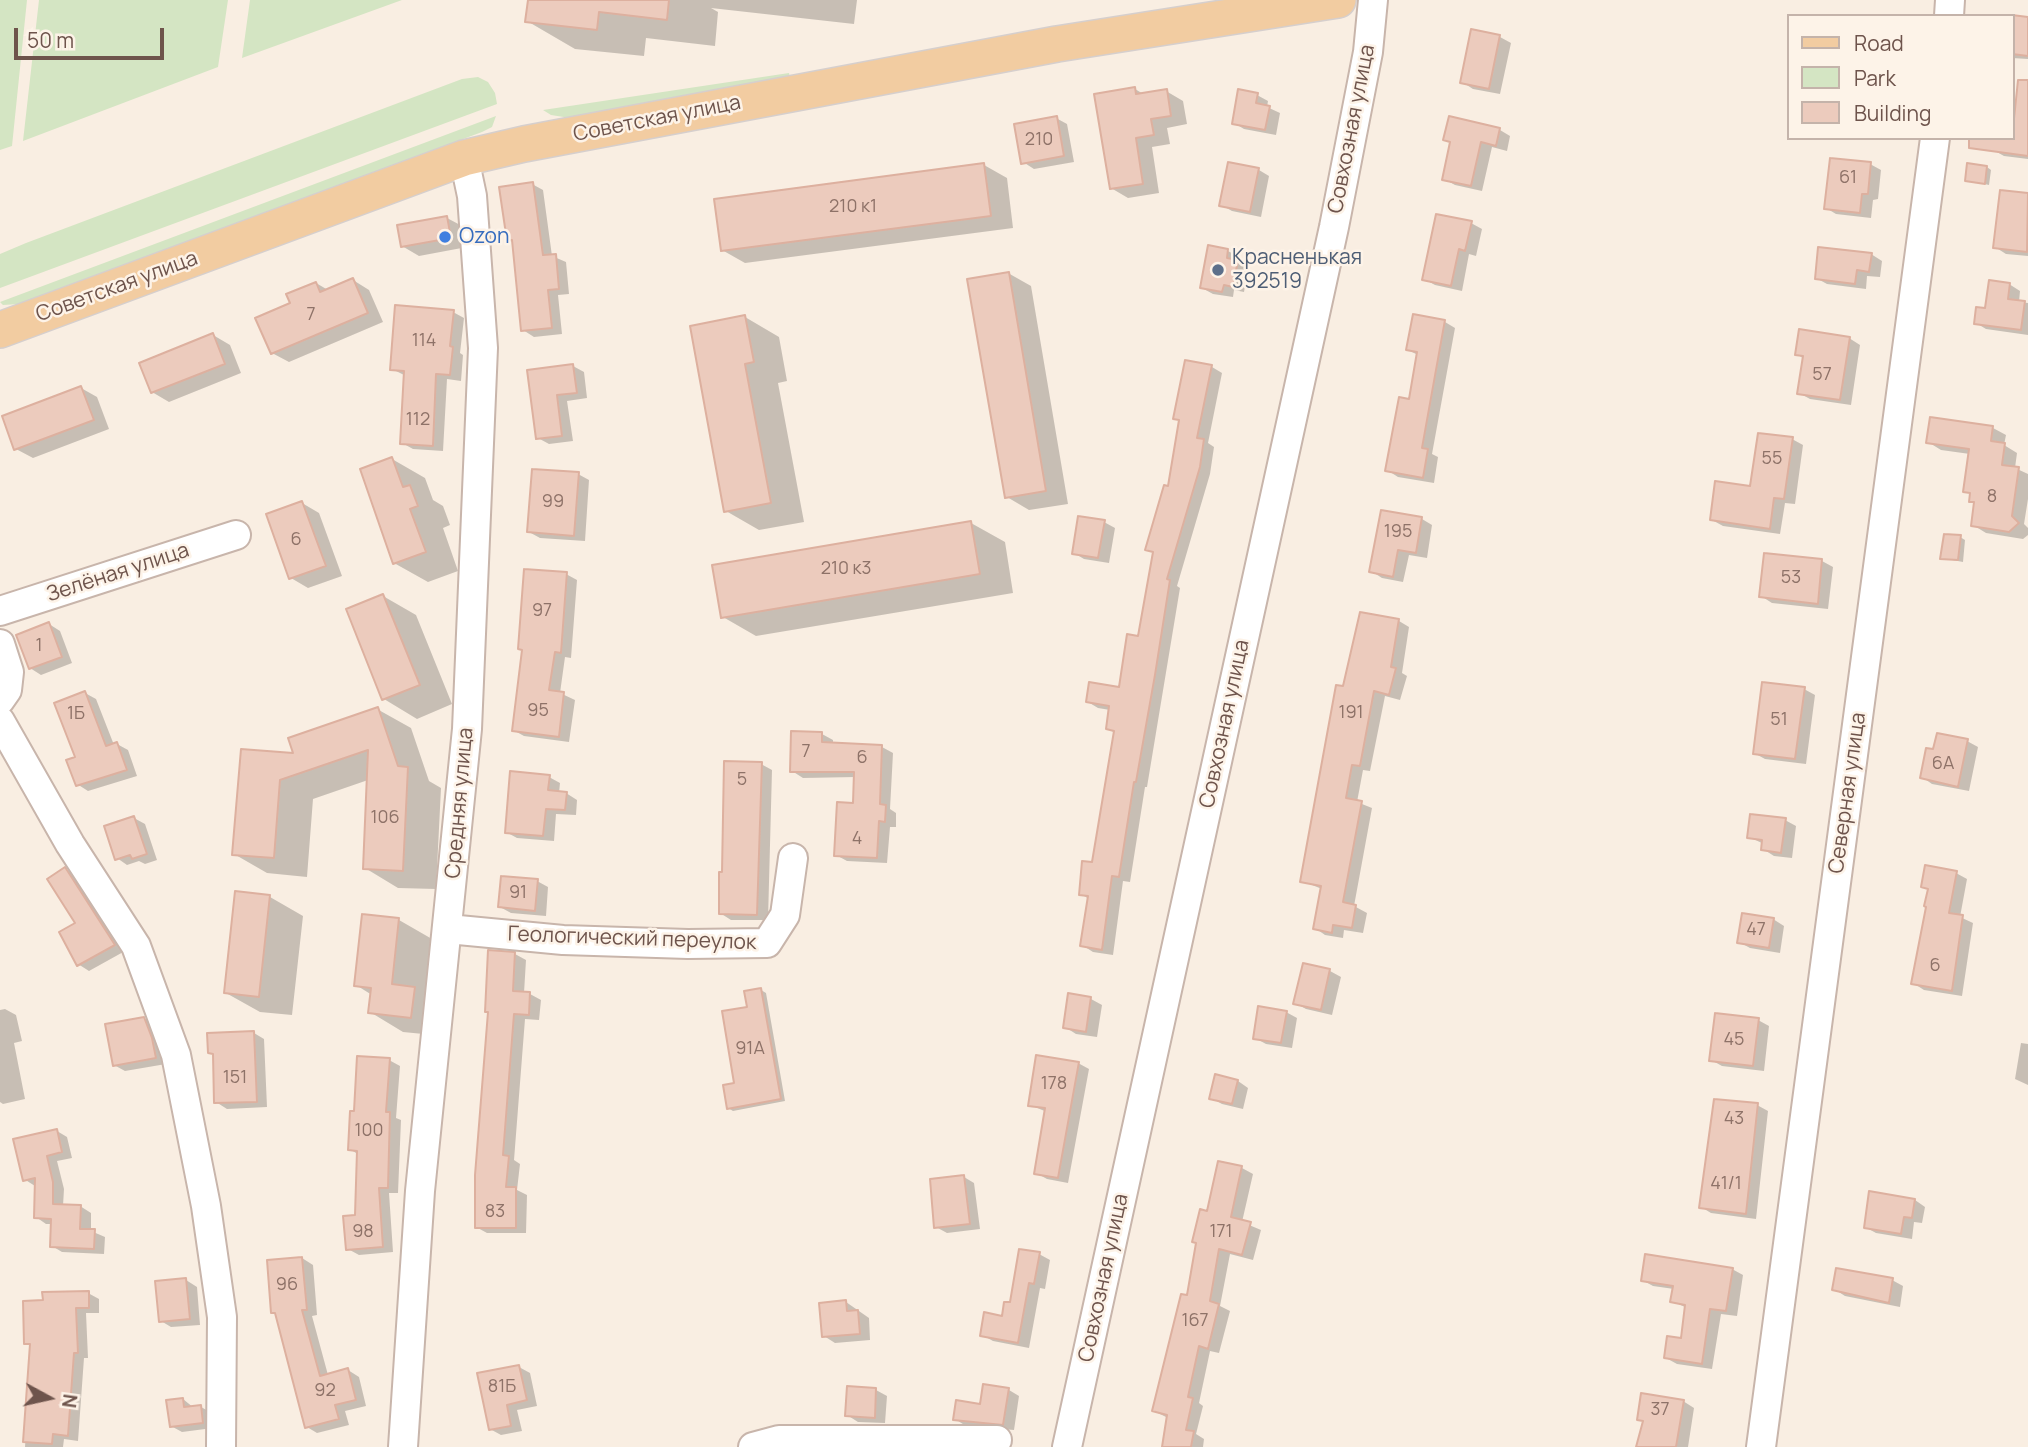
<!DOCTYPE html>
<html>
<head>
<meta charset="utf-8">
<style>
  body { margin:0 }
  #map { position:relative; width:2028px; height:1447px; overflow:hidden; background:#f9eee2; font-family:Manrope,sans-serif }
  canvas { display:block }
  .legend { position:absolute; left:1787px; top:14px; width:228px; height:126px; box-sizing:border-box; background:#fdf3e8; border:2px solid #c4b3aa; margin:0; padding:9px 12px; list-style:none; font-size:21px; color:#6e544c }
  .legend li { display:flex; align-items:center; gap:14px; height:35px }
  .legend b { width:35px; border:2px solid #c4b3aa }
  .north { position:absolute; left:14px; top:1363px; width:70px; height:70px; -webkit-text-stroke:5px #fdf3e8; paint-order:stroke; rotate:98deg; font-size:19px; font-weight:700; line-height:28px; text-align:center; color:#6e544c }
  .north::after { content:''; display:block; margin:auto; width:24px; height:32px; background:#6e544c; clip-path:polygon(50% 0,100% 100%,50% 72%,0 100%) }
  .scale { position:absolute; left:14px; top:28px; width:150px; height:32px; box-sizing:border-box; border:4px solid #6e544c; border-top:0; padding-left:9px; font-size:21px; line-height:24px; white-space:nowrap; color:#6e544c; -webkit-text-stroke:5px #fdf3e8; paint-order:stroke }
</style>
</head>
<body>
<div id="map">
<canvas width="2028" height="1447"></canvas>
<ul class="legend">
<li><b style="height:9px;background:#f2cca1"></b>Road</li>
<li><b style="height:19px;background:#d4e5c3"></b>Park</li>
<li><b style="height:19px;background:#eccbbd"></b>Building</li>
</ul>
<div class="north">N</div>
<div class="scale">50 m</div>
</div>
<script>
const ctx = document.querySelector('canvas').getContext('2d');
ctx.lineJoin = 'round';
function fill(path, color) {
  ctx.fillStyle = color;
  ctx.fill(path, 'evenodd');
}
function shape(rows) {
  const path = new Path2D();
  for (const r of rows) {
    path.moveTo(r[0], r[1]);
    for (let i = 2; i < r.length; i += 2) path.lineTo(r[i], r[i + 1]);
  }
  return path;
}
function stroke(path, color, width, dash) {
  ctx.strokeStyle = color;
  ctx.lineWidth = width;
  ctx.lineCap = dash ? 'butt' : 'round';
  ctx.setLineDash(dash || []);
  ctx.stroke(path);
}
function drawText(font, color, halo, rows, align = 'center') {
  ctx.font = font + ' Manrope,sans-serif';
  ctx.lineWidth = 5;
  ctx.setLineDash([]);
  ctx.textBaseline = 'middle';
  ctx.strokeStyle = halo;
  ctx.fillStyle = color;
  for (const [text, x, y, turn = 0] of rows) {
    ctx.save();
    ctx.translate(x, y);
    ctx.rotate((+turn || 0) * Math.PI / 180);
    ctx.textAlign = isNaN(turn) ? turn : align;
    if (halo) ctx.strokeText(text, 0, 0);
    ctx.fillText(text, 0, 0);
    ctx.restore();
  }
}
const green = shape([
  [0,0,27,0,12,146,0,150],
  [39,0,228,0,218,67,23,141],
  [250,0,402,0,242,58],
  [789,73,790,79,570,118,551,115,543,110],
  [478,77,488,82,495,93,497,104,0,288,0,254,26,243,462,79],
  [496,116,492,127,482,132,19,304,3,305,0,302]
]);
const shadow = shape([
  [530,0,857,0,854,24,711,8,718,12,715,46,646,38,644,56,575,49,527,21],
  [2012,17,2028,19,2028,59,2012,58],
  [1473,31,1500,37,1511,43,1500,94,1473,89,1462,82],
  [1135,89,1145,95,1166,91,1183,101,1187,124,1167,128,1170,144,1152,147,1159,193,1128,198,1111,188],
  [1257,95,1268,101,1267,107,1280,113,1276,135,1244,129,1234,123],
  [2028,101,2028,159,2004,156,1995,151,2012,138,2012,128],
  [1056,118,1067,124,1074,162,1034,169,1023,162],
  [1500,130,1510,136,1507,151,1492,147,1482,191,1455,185,1444,179,1452,143,1445,139],
  [1230,164,1259,170,1269,176,1261,217,1232,211,1221,205],
  [1870,164,1881,170,1878,199,1873,200,1871,218,1836,214,1826,208],
  [984,165,1007,178,1013,228,745,263,722,250],
  [1987,167,1991,170,1989,185,1967,180],
  [532,184,543,190,552,256,566,262,569,294,558,295,562,334,534,337,523,330,514,243,508,239],
  [2001,192,2028,195,2028,256,2006,254,1995,247],
  [447,218,464,227,467,247,419,256,402,246],
  [1471,223,1482,229,1476,256,1469,254,1462,291,1435,285,1424,279],
  [1228,251,1239,257,1238,262,1248,268,1244,292,1234,290,1233,297,1213,294,1202,288],
  [1871,254,1882,261,1880,277,1867,276,1866,289,1827,284,1816,278],
  [1008,273,1031,286,1068,504,1029,510,1007,497],
  [353,280,369,290,383,322,289,362,272,353,292,304,316,283,328,290],
  [2009,284,2020,291,2019,302,2028,303,2028,335,1986,329,1976,323],
  [453,312,464,318,460,353,463,355,461,381,447,379,443,451,413,449,402,443,406,376,392,369],
  [745,317,779,337,787,381,778,383,804,522,759,530,726,511],
  [1445,322,1455,328,1432,454,1438,457,1434,483,1398,477,1387,470,1410,401,1418,355,1408,350],
  [213,335,230,345,241,373,169,402,152,392],
  [1849,338,1860,345,1851,405,1810,399,1799,393,1804,359,1797,354],
  [1186,362,1212,367,1222,373,1208,443,1214,447,1210,474,1177,586,1180,588,1147,787,1145,787,1130,882,1123,881,1113,955,1093,952,1082,945,1089,899,1081,894,1093,863,1115,733,1107,728,1110,710,1098,708,1088,702,1121,689,1140,638,1154,553,1147,549,1169,489,1181,422,1175,418],
  [573,366,584,372,587,398,567,401,573,441,549,444,538,438,529,372],
  [81,388,97,397,109,429,33,458,16,449],
  [1993,428,2006,435,2004,445,2017,453,2015,468,2028,474,2028,499,2024,524,2028,528,2028,535,2023,539,1986,533,1973,525,1976,504,1971,501,1972,495,1965,491,1970,454,1941,450,1928,442],
  [1792,439,1803,445,1795,504,1785,503,1780,534,1723,526,1712,520,1752,488],
  [392,459,425,478,433,500,443,506,450,525,443,528,458,571,428,582,394,563],
  [578,474,589,480,585,541,540,538,529,532],
  [302,503,319,513,342,576,308,588,291,578],
  [1422,519,1432,525,1427,558,1409,555,1403,582,1382,578,1371,571],
  [1104,522,1115,528,1109,563,1084,559,1074,553],
  [971,523,1005,542,1013,593,756,636,723,617],
  [1960,537,1965,540,1963,562,1942,558],
  [1822,561,1833,567,1828,609,1772,603,1761,596],
  [566,574,577,580,571,658,565,657,560,693,575,700,569,742,524,736,513,730],
  [383,596,416,615,452,704,417,719,384,699],
  [1361,615,1399,621,1409,627,1402,673,1407,676,1400,700,1385,696,1370,771,1363,770,1357,802,1372,808,1354,906,1367,913,1363,933,1344,930,1343,938,1325,935,1315,928,1322,889,1302,881],
  [49,624,60,631,72,663,41,675,30,668],
  [1804,689,1815,695,1806,764,1765,759,1754,753],
  [85,693,96,699,114,745,117,744,128,750,137,776,88,791,77,784,77,758],
  [377,709,411,728,429,781,441,788,436,889,398,888,365,868,368,780,313,799,307,877,267,873,234,854,242,751,296,755],
  [792,733,822,734,833,740,833,744,882,747,893,753,890,809,896,813,896,827,890,827,887,863,847,861,836,855,855,805,856,777,803,778,792,771],
  [1967,741,1978,747,1969,791,1932,784,1922,777,1935,752],
  [761,764,772,770,768,920,731,920,720,913,724,874],
  [549,777,560,783,559,793,566,793,577,800,576,815,556,814,554,841,517,838,506,832],
  [134,818,145,824,157,860,145,864,139,861,127,865,117,858],
  [1785,820,1796,826,1792,858,1774,856,1763,849,1764,844,1749,837],
  [65,869,76,875,125,951,89,971,78,964,78,924],
  [1956,873,1967,879,1960,917,1973,923,1962,996,1924,990,1913,983,1929,890,1923,887],
  [537,881,548,887,546,916,511,913,500,907],
  [270,897,303,916,292,1015,260,1012,226,993],
  [1773,919,1784,926,1780,953,1750,948,1739,942],
  [399,920,432,939,426,995,447,1008,444,1036,403,1032,370,1012,372,995,356,985],
  [515,954,526,960,524,993,530,994,541,1000,539,1020,525,1019,514,1160,520,1164,517,1190,527,1195,526,1233,487,1233,476,1227,489,1013],
  [1304,965,1330,971,1341,977,1332,1015,1306,1009,1295,1003],
  [761,990,766,993,785,1101,733,1111,728,1108,736,1085,749,1008],
  [1091,999,1102,1005,1097,1037,1076,1034,1065,1027],
  [5,1009,16,1015,22,1041,14,1043,25,1099,3,1104,0,1102,0,1010],
  [1286,1012,1297,1018,1292,1048,1266,1044,1255,1038],
  [144,1018,155,1025,166,1064,125,1071,114,1065],
  [1758,1020,1769,1026,1764,1071,1722,1066,1711,1060],
  [254,1033,264,1039,267,1107,227,1109,216,1102],
  [2021,1043,2028,1044,2028,1085,2015,1079],
  [389,1060,400,1066,396,1118,401,1120,398,1193,389,1193,393,1252,359,1255,348,1249,357,1217,359,1155,350,1149,355,1113],
  [1078,1063,1089,1069,1068,1183,1047,1179,1036,1173,1047,1112,1030,1105],
  [1216,1076,1238,1081,1248,1088,1243,1109,1222,1104,1211,1098],
  [1757,1105,1768,1111,1756,1219,1711,1213,1701,1207],
  [57,1131,67,1137,72,1158,57,1161,64,1189,63,1206,80,1206,91,1213,91,1231,105,1237,104,1254,62,1252,52,1246,52,1224,46,1224,36,1217,35,1186,24,1179],
  [1219,1163,1242,1168,1253,1174,1242,1222,1261,1230,1253,1260,1230,1254,1220,1306,1230,1311,1219,1353,1210,1351,1199,1403,1203,1406,1196,1434,1204,1439,1203,1447,1164,1447,1168,1418,1154,1411,1188,1297],
  [964,1177,974,1183,980,1229,947,1233,936,1227],
  [1915,1200,1925,1207,1922,1223,1914,1222,1912,1239,1876,1233,1865,1227],
  [1039,1254,1050,1260,1045,1289,1040,1288,1029,1348,993,1341,982,1335,1004,1318],
  [302,1258,313,1265,317,1315,312,1316,328,1375,348,1370,359,1377,366,1406,345,1411,349,1425,317,1433,307,1427,278,1315,273,1312],
  [1732,1269,1743,1275,1737,1316,1721,1314,1712,1369,1677,1364,1666,1358,1682,1340,1687,1308,1672,1301,1674,1289,1653,1286,1642,1280],
  [186,1280,197,1287,200,1325,171,1327,161,1321],
  [1892,1280,1903,1286,1900,1307,1845,1296,1834,1289],
  [88,1293,99,1299,99,1313,86,1313,88,1358,84,1358,78,1441,64,1439,63,1447,25,1447,31,1346,25,1343,44,1302],
  [846,1302,869,1318,870,1340,835,1343,824,1336],
  [519,1367,530,1373,537,1406,517,1410,522,1431,501,1435,490,1429],
  [876,1390,887,1396,885,1423,858,1422,847,1415],
  [1009,1390,1019,1396,1014,1430,966,1426,955,1419],
  [183,1399,194,1408,201,1407,212,1413,213,1428,182,1432,171,1426],
  [1683,1401,1694,1408,1688,1447,1638,1447,1644,1422,1639,1419]
]);
const building = shape([
  [528,0,669,0,667,20,599,12,597,30,525,22,528,0],
  [2012,15,2028,17,2028,56,2012,54,2012,15],
  [1471,29,1500,35,1489,89,1460,83,1471,29],
  [2018,80,2028,80,2028,156,1969,148,1969,138,2012,138,2018,80],
  [1135,87,1136,94,1167,89,1171,116,1151,119,1154,135,1136,138,1143,184,1110,189,1094,94,1135,87],
  [1238,89,1258,93,1256,103,1270,106,1265,130,1232,124,1238,89],
  [1057,116,1064,156,1021,164,1014,124,1057,116],
  [1449,116,1500,128,1496,146,1481,142,1471,186,1442,180,1450,142,1443,140,1449,116],
  [1830,158,1871,162,1868,194,1862,194,1860,213,1824,209,1830,158],
  [1228,162,1259,168,1250,212,1219,206,1228,162],
  [984,163,991,216,721,251,714,199,984,163],
  [1967,163,1987,166,1985,184,1965,181,1967,163],
  [533,182,543,255,556,254,559,289,548,290,552,328,521,331,512,240,507,241,499,187,533,182],
  [2000,190,2028,193,2027,252,1993,248,2000,190],
  [1436,214,1472,221,1465,251,1459,249,1451,286,1422,280,1436,214],
  [447,216,451,238,401,247,397,225,447,216],
  [1208,245,1228,249,1227,258,1238,260,1233,287,1224,285,1222,292,1200,288,1208,245],
  [1818,247,1872,253,1869,272,1857,270,1855,284,1815,279,1818,247],
  [1009,272,1046,491,1005,498,967,279,1009,272],
  [353,278,368,313,271,354,255,318,290,303,286,294,316,282,320,292,353,278],
  [1989,280,2010,283,2008,299,2025,301,2021,330,1974,324,1976,307,1985,308,1989,280],
  [395,305,454,310,450,346,453,347,450,375,436,374,433,446,400,444,404,371,390,370,395,305],
  [1413,314,1445,320,1422,448,1428,449,1423,478,1385,471,1399,397,1409,399,1417,352,1406,350,1413,314],
  [745,315,754,362,745,364,771,503,724,512,690,326,745,315],
  [1799,329,1850,337,1840,400,1797,394,1803,356,1795,355,1799,329],
  [213,333,225,364,151,393,139,363,213,333],
  [1185,360,1212,365,1197,438,1204,439,1200,467,1167,579,1170,580,1155,675,1136,782,1134,782,1119,877,1112,876,1102,950,1080,946,1088,896,1079,895,1082,861,1092,862,1114,731,1106,729,1109,706,1086,702,1089,682,1119,687,1127,634,1138,636,1153,552,1145,550,1164,485,1168,486,1179,420,1173,419,1185,360],
  [573,364,577,393,557,395,562,436,536,439,527,370,573,364],
  [81,386,94,420,14,450,2,416,81,386],
  [1930,417,1993,426,1991,441,2005,443,2002,465,2019,467,2012,516,2019,523,2009,532,1971,526,1974,502,1969,502,1970,493,1963,492,1969,449,1926,443,1930,417],
  [1758,433,1793,437,1784,499,1774,498,1770,529,1710,520,1715,481,1750,486,1758,433],
  [392,457,403,487,410,485,418,506,410,509,426,552,393,564,360,469,392,457],
  [532,469,579,472,574,536,527,532,532,469],
  [302,501,326,566,289,579,266,514,302,501],
  [1381,510,1422,517,1416,553,1398,550,1393,577,1369,572,1381,510],
  [1078,516,1105,520,1098,558,1072,554,1078,516],
  [971,521,980,574,721,618,712,565,971,521],
  [1944,534,1961,535,1958,560,1940,559,1944,534],
  [1764,553,1822,559,1818,604,1759,597,1764,553],
  [524,569,567,572,561,653,555,652,549,690,564,692,559,737,512,731,522,650,518,649,524,569],
  [383,594,420,685,382,700,346,609,383,594],
  [1360,612,1399,619,1391,667,1396,668,1389,695,1374,691,1360,766,1352,765,1346,798,1362,801,1343,902,1356,905,1352,928,1333,925,1332,933,1313,929,1321,886,1300,882,1336,685,1343,686,1360,612],
  [49,622,62,657,29,669,16,635,49,622],
  [1762,682,1805,687,1795,759,1753,754,1762,682],
  [85,691,106,746,117,742,127,770,76,786,66,760,75,757,54,703,85,691],
  [378,707,398,766,408,767,403,871,363,869,368,750,280,780,274,858,232,855,241,749,293,753,288,738,378,707],
  [791,731,822,732,822,742,882,745,880,804,886,805,885,822,879,821,877,858,834,856,837,802,853,803,854,772,790,772,791,731],
  [1937,733,1968,739,1958,787,1920,778,1926,748,1933,749,1937,733],
  [724,761,762,762,757,915,719,914,719,872,722,872,724,761],
  [510,771,550,775,548,790,567,792,565,810,546,809,543,836,505,833,510,771],
  [1750,814,1786,818,1781,853,1761,850,1762,840,1747,838,1750,814],
  [134,816,147,854,132,859,130,855,115,860,104,826,134,816],
  [1925,865,1957,871,1949,913,1963,915,1952,991,1911,984,1926,907,1924,906,1928,889,1921,887,1925,865],
  [65,867,115,945,77,966,59,932,75,923,47,879,65,867],
  [501,876,538,879,535,911,498,907,501,876],
  [235,891,270,895,259,997,224,993,235,891],
  [1742,913,1774,918,1769,948,1737,943,1742,913],
  [362,914,399,918,392,984,415,987,411,1018,368,1013,371,988,354,986,362,914],
  [488,950,515,952,513,991,530,992,529,1015,514,1014,503,1155,509,1156,506,1187,516,1187,516,1228,475,1228,475,1175,488,1012,485,1012,488,950],
  [1303,963,1330,969,1321,1010,1293,1004,1303,963],
  [761,988,781,1099,727,1109,723,1085,734,1083,722,1011,747,1007,744,991,761,988],
  [1068,993,1091,997,1086,1032,1063,1028,1068,993],
  [1258,1006,1287,1011,1281,1043,1253,1039,1258,1006],
  [1715,1013,1759,1018,1753,1066,1709,1061,1715,1013],
  [144,1017,152,1038,156,1058,113,1066,105,1024,144,1017],
  [254,1031,257,1102,214,1103,213,1054,208,1053,207,1033,254,1031],
  [1036,1055,1079,1062,1058,1178,1034,1174,1045,1108,1028,1106,1036,1055],
  [357,1056,390,1058,386,1112,390,1112,388,1188,379,1188,383,1247,346,1250,343,1216,355,1215,357,1151,348,1150,350,1111,354,1111,357,1056],
  [1215,1074,1238,1080,1232,1104,1209,1099,1215,1074],
  [1714,1099,1758,1103,1746,1214,1699,1208,1714,1099],
  [57,1129,62,1152,47,1156,53,1182,53,1204,81,1205,80,1229,95,1229,94,1249,50,1247,51,1219,34,1218,35,1178,23,1181,13,1139,57,1129],
  [1218,1161,1242,1166,1231,1217,1251,1222,1242,1255,1219,1249,1210,1301,1219,1304,1208,1349,1199,1346,1188,1397,1193,1398,1186,1430,1194,1431,1191,1447,1162,1447,1167,1415,1152,1411,1181,1294,1187,1295,1196,1243,1192,1242,1200,1209,1207,1211,1218,1161],
  [964,1175,970,1224,934,1228,930,1179,964,1175],
  [1869,1191,1915,1199,1912,1218,1904,1217,1901,1234,1864,1228,1869,1191],
  [1019,1249,1040,1252,1034,1284,1029,1283,1018,1343,980,1336,984,1312,1002,1316,1004,1302,1010,1302,1019,1249],
  [1645,1254,1733,1268,1726,1311,1710,1309,1702,1364,1664,1358,1667,1336,1681,1338,1685,1305,1670,1302,1673,1286,1641,1281,1645,1254],
  [302,1257,307,1310,302,1310,320,1376,348,1368,356,1400,335,1405,339,1419,305,1428,275,1313,271,1313,267,1260,302,1257],
  [1836,1268,1893,1278,1889,1303,1832,1290,1836,1268],
  [186,1278,190,1319,159,1322,155,1281,186,1278],
  [89,1291,89,1308,76,1308,78,1353,74,1353,68,1436,53,1434,52,1444,23,1442,30,1344,24,1344,23,1301,43,1300,42,1292,89,1291],
  [846,1300,847,1311,858,1310,860,1334,822,1337,819,1303,846,1300],
  [519,1365,527,1400,507,1405,511,1426,489,1430,477,1373,519,1365],
  [983,1384,1009,1388,1003,1425,953,1420,956,1400,980,1404,983,1384],
  [847,1386,876,1388,875,1418,845,1416,847,1386],
  [1641,1393,1684,1400,1676,1447,1636,1447,1643,1421,1637,1420,1641,1393],
  [183,1398,184,1407,201,1405,203,1423,170,1427,166,1400,183,1398]
]);
const minor = shape([
  [1949,16,1950,0],
  [0,611,236,535],
  [0,644,9,672,7,690,0,700],
  [0,721,70,844,136,946,176,1055,206,1206,222,1317,221,1447],
  [448,929,563,940,688,944,767,943,785,915,793,858],
  [403,1447,420,1191,467,729,483,348,472,196,464,158],
  [753,1447,779,1440,997,1440],
  [1067,1447,1334,227,1368,52,1373,0],
  [1761,1447,1935,138]
]);
const major = shape([
  [0,330,464,158,524,144,1057,44,1338,0]
]);
const markers = [
  [445,237,7,"#3f7fe0"],
  [1218,270,7,"#5c6f8a"]
];
const numberNames = [
  ["210",1039,140],
  ["61",1848,178],
  ["210 к1",853,207],
  ["7",311,315],
  ["114",424,341],
  ["57",1822,375],
  ["112",418,420],
  ["55",1772,459],
  ["8",1992,497],
  ["99",553,502],
  ["195",1398,532],
  ["6",296,540],
  ["210 к3",846,569],
  ["53",1791,578],
  ["97",542,611],
  ["1",39,646],
  ["95",538,711],
  ["191",1351,713],
  ["1Б",76,714],
  ["51",1779,720],
  ["7",806,752],
  ["6",862,758],
  ["6А",1943,764],
  ["5",742,780],
  ["106",385,818],
  ["4",857,839],
  ["91",518,893],
  ["47",1756,930],
  ["6",1935,966],
  ["45",1734,1040],
  ["91А",750,1049],
  ["151",235,1078],
  ["178",1054,1084],
  ["43",1734,1119],
  ["100",369,1131],
  ["41/1",1726,1184],
  ["83",495,1212],
  ["98",363,1232],
  ["171",1221,1232],
  ["96",287,1285],
  ["167",1195,1321],
  ["81Б",502,1387],
  ["92",325,1391],
  ["37",1660,1410]
];
const streetNames = [
  ["Советская улица",657,119,-11],
  ["Совхозная улица",1352,129,-79],
  ["Советская улица",117,287,-20],
  ["Зелёная улица",118,573,-18],
  ["Совхозная улица",1225,724,-78],
  ["Северная улица",1848,793,-82],
  ["Средняя улица",460,803,-85],
  ["Геологический переулок",632,939,2],
  ["Совхозная улица",1104,1278,-78]
];
const shopNames = [
  ["Ozon",459,237]
];
const serviceNames = [
  ["Красненькая",1232,258],
  ["392519",1232,282]
];
fill(green, '#d4e5c3');
fill(shadow, '#0003');
fill(building, '#eccbbd');
stroke(building, '#ddb09f', 2);
stroke(minor, '#c8b5ab', 32);
stroke(major, '#d6cfcd', 38);
stroke(minor, '#fff', 28);
stroke(major, '#f2cca1', 35);
for (const [x, y, r, color] of markers) {
  const dot = new Path2D();
  dot.arc(x, y, r, 0, 2 * Math.PI);
  ctx.fillStyle = color;
  ctx.fill(dot);
  stroke(dot, '#fdf3e8', 2.5);
}
drawText('18px', '#8e7268', null, numberNames);
drawText('21px', '#6e544c', '#fdf3e8', streetNames);
drawText('21px', '#366cbe', '#fdf3e8', shopNames, 'left');
drawText('21px', '#4e5e75', '#fdf3e8', serviceNames, 'left');
</script>
</body>
</html>
